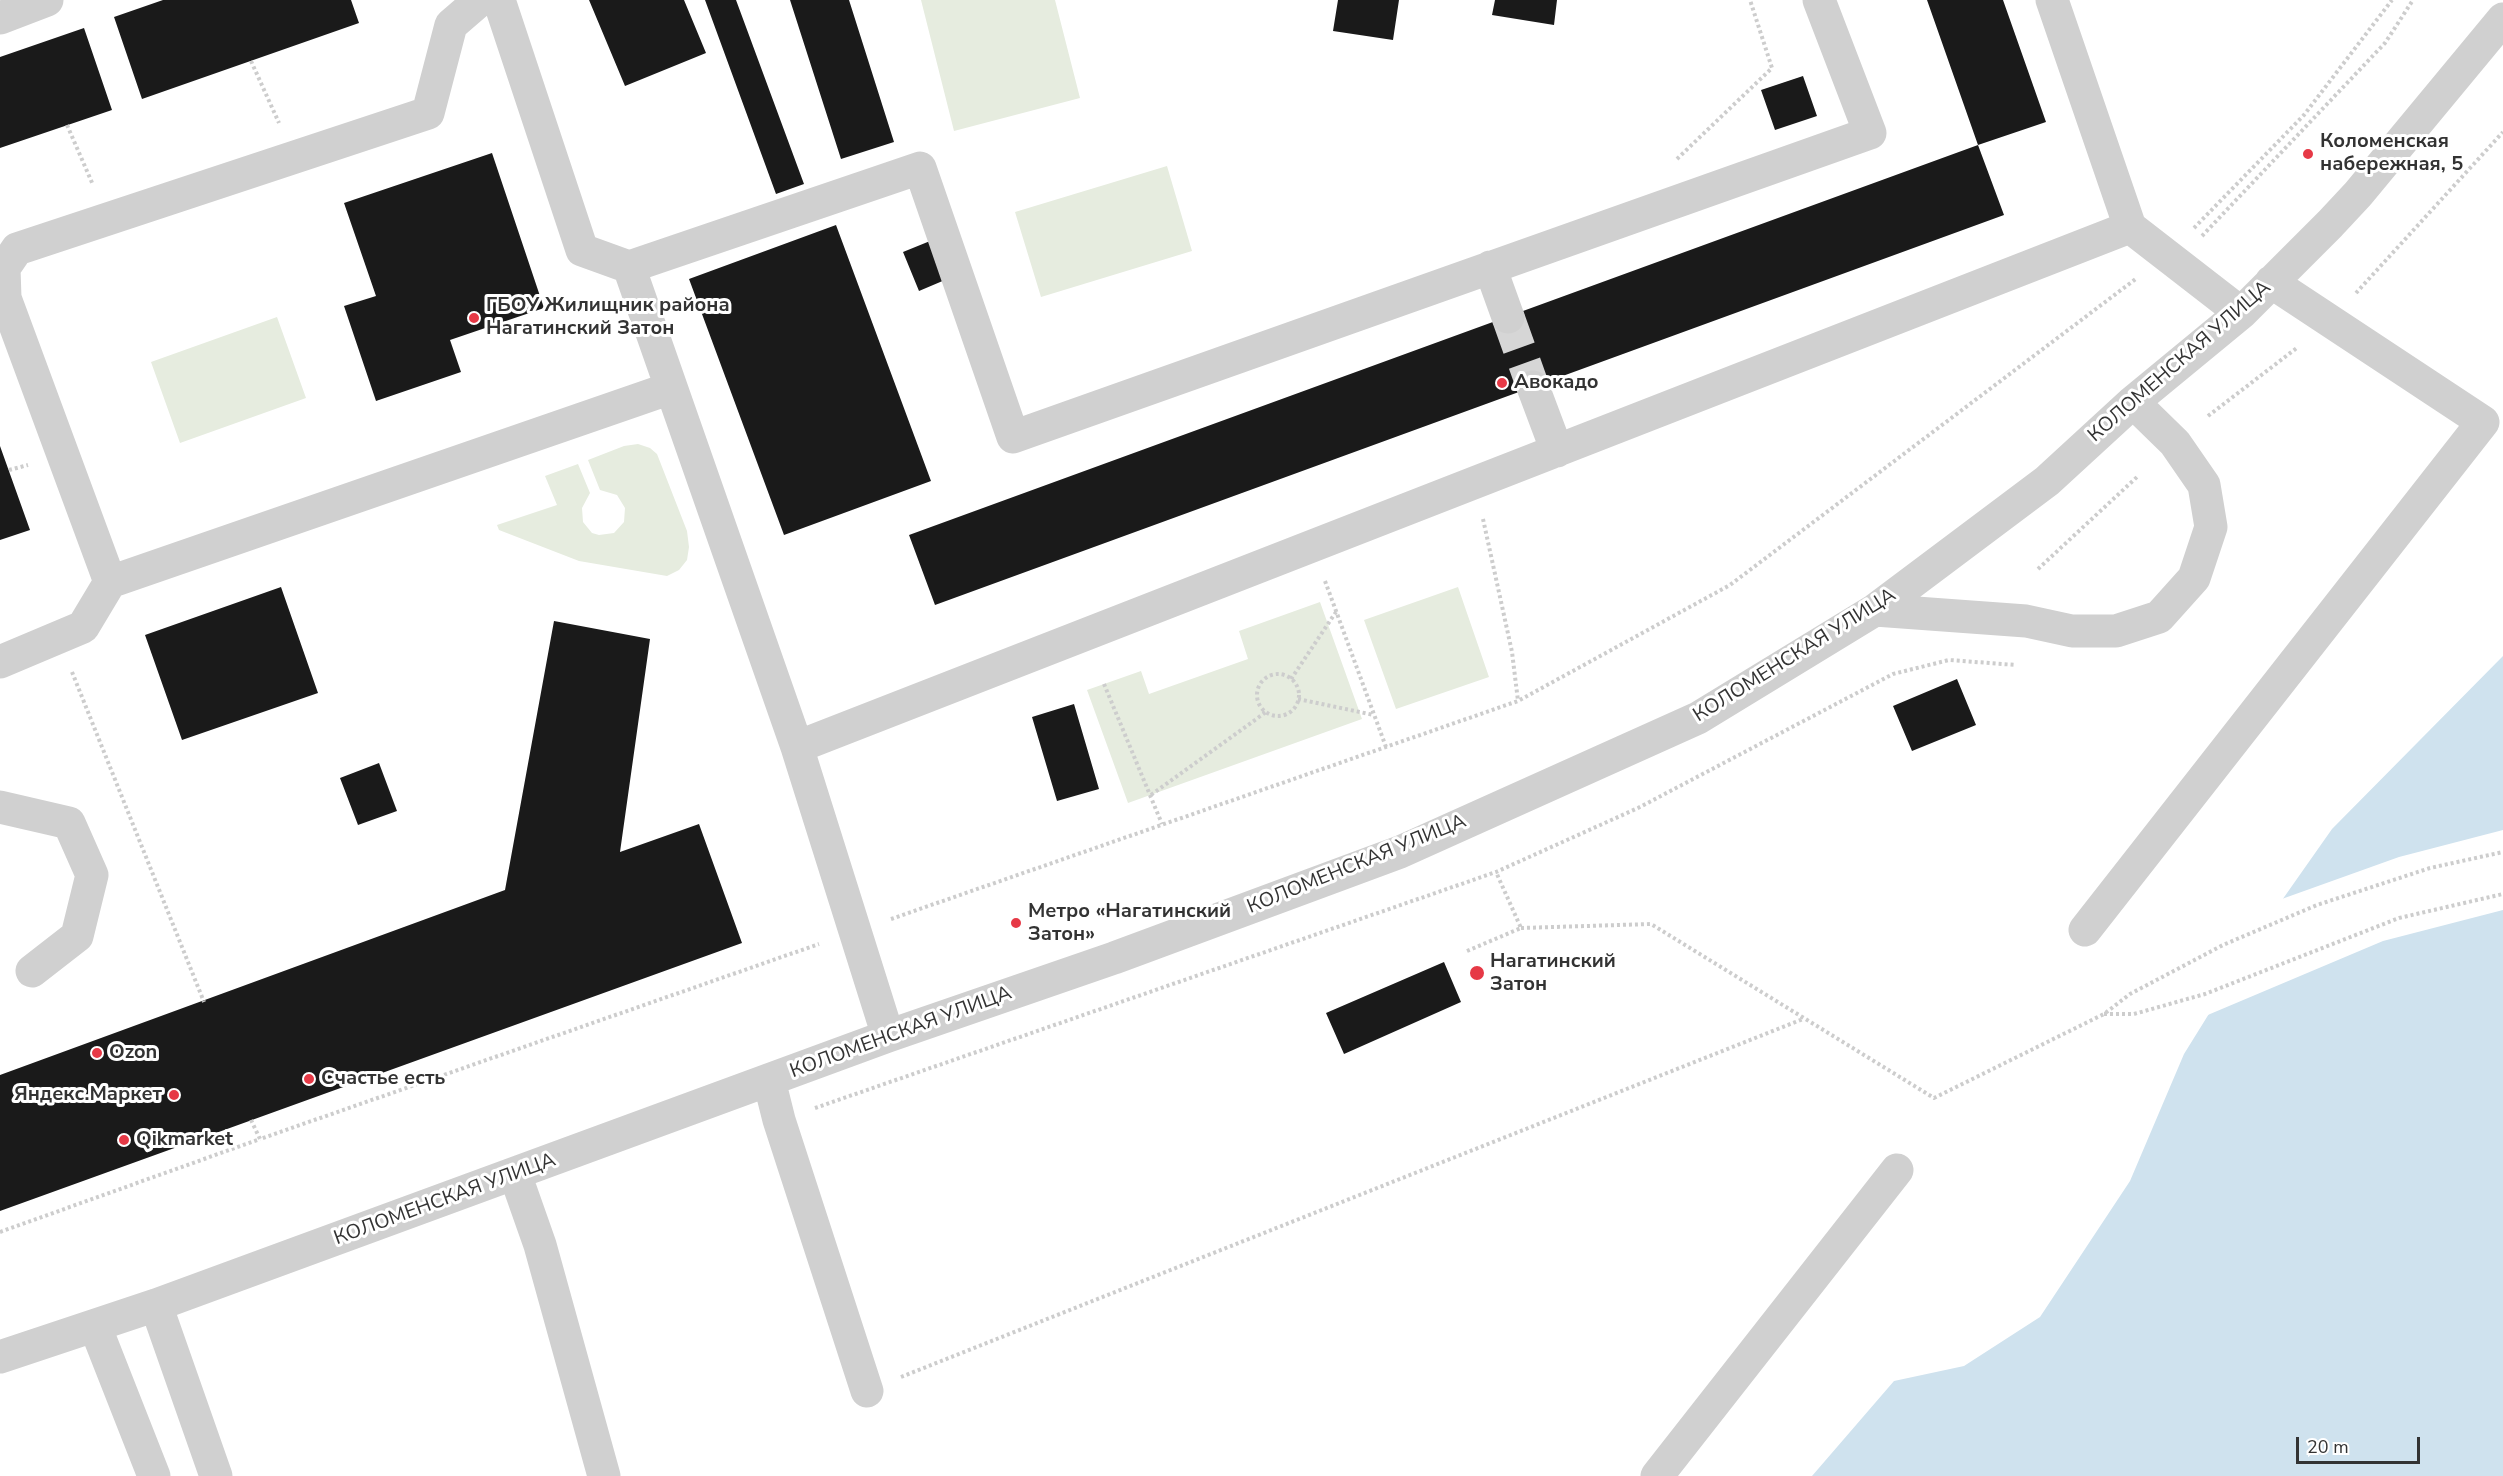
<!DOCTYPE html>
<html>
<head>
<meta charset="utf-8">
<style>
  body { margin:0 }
  #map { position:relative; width:2503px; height:1476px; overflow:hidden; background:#fff; font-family:"Nunito Sans",sans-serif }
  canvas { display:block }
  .scale { position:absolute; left:2296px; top:1437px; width:124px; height:27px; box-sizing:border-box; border:3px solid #333; border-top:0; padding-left:8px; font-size:18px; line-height:21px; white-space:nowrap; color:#333; -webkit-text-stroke:4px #fff; paint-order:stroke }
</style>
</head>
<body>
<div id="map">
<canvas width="2503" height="1476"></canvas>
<div class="scale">20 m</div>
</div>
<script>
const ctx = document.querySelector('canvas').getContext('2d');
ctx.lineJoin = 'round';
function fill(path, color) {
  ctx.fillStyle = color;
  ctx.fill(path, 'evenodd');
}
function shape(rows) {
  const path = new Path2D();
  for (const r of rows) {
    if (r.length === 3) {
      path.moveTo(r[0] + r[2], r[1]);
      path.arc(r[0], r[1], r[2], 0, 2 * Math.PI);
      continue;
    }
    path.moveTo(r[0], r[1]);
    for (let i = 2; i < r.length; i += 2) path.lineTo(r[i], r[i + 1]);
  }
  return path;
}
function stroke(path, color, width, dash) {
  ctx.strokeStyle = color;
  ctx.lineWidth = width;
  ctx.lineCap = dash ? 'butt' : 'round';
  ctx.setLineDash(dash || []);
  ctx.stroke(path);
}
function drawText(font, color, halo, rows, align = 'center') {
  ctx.font = font + ' "Nunito Sans",sans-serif';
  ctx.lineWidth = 6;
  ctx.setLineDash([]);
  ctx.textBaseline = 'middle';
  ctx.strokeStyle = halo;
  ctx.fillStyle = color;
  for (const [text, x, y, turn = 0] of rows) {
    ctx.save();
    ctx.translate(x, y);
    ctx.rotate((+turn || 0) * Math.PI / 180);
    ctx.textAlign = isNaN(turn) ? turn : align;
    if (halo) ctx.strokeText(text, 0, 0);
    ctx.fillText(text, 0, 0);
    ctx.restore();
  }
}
const green = shape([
  [921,0,1055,0,1080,98,954,131],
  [1167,166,1192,251,1041,297,1015,212],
  [277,317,306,398,180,443,151,362],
  [638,444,650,448,657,454,687,531,689,547,687,560,679,570,667,576,579,561,499,530,497,525,557,505,545,476,578,464,590,493,582,508,583,522,592,533,599,535,614,533,624,522,625,508,617,495,600,490,588,460,624,446],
  [1458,587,1489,677,1396,709,1364,620],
  [1320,602,1362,719,1128,803,1087,690,1141,671,1149,694,1248,659,1239,631]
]);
const water = shape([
  [2503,656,2503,1476,1812,1476,1894,1381,1964,1366,2040,1317,2130,1181,2184,1054,2261,930,2332,829]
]);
const pier = shape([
  [2503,830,2503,910,2383,941,2203,1017,2279,900,2399,857]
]);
const building = shape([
  [163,0,351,0,359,23,142,99,114,17],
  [589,0,684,0,706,53,625,86],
  [705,0,736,0,804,184,776,194],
  [790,0,849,0,894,142,841,159],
  [1338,0,1399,0,1393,40,1333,31],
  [1495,0,1557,0,1554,25,1492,15],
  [1927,0,2003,0,2046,122,1978,145],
  [84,28,112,110,0,148,0,57],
  [1803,76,1817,116,1775,130,1761,90],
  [1978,145,2004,215,935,605,909,535],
  [492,153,544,308,450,340,461,372,376,401,344,306,376,296,344,203],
  [836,225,931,481,784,535,689,279],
  [935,239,952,277,919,291,903,252],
  [0,446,30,530,0,540],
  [281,587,318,693,182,740,145,635],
  [554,621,650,639,620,852,699,824,742,943,0,1211,0,1075,505,890],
  [1957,679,1976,725,1912,751,1893,706],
  [1074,704,1099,789,1057,801,1032,717],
  [379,763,397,811,358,825,340,778],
  [1444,962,1461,1002,1344,1054,1326,1013]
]);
const minorTunnel = shape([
  [1508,317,1533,387]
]);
const path = shape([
  [251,61,279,123],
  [67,125,93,185],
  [1677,159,1772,68,1750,0],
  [2194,228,2304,115,2392,0],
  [2202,236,2385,43,2413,0],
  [2356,293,2503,132],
  [2208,416,2298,347],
  [9,470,28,465],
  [1483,519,1512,652,1518,701],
  [2038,569,2137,477],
  [1325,581,1386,747],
  [72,672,204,1002],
  [1278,695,21],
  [1291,679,1336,612],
  [1104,684,1162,824],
  [1298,699,1374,715],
  [1151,795,1266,712],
  [891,919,1518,701,1730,585,2137,278],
  [1521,928,1651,924,1934,1098,2104,1014,2130,994,2223,945,2317,905,2430,868,2503,852],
  [1467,951,1521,928,1496,872],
  [2104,1014,2134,1014,2205,994,2399,918,2503,894],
  [815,1108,1496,872,1638,808,1893,674,1949,660,2016,665],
  [251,1120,260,1139,819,944],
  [0,1232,260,1139],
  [901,1377,1803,1019]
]);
const minor = shape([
  [499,0,582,250,629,267],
  [1819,0,1870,133,1013,437,920,168,629,267,797,747,2130,227],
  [2052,0,2130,227,2241,313],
  [0,18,47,0],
  [1490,267,1508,317],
  [1533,387,1557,451],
  [110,582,671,388],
  [1875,610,2026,621,2072,631,2116,631,2159,617,2194,578,2211,527,2204,485,2175,443,2133,402],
  [0,662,83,627,110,582,5,298,4,268,17,249,428,113,451,25,480,0],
  [797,747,888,1036],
  [0,807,69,823,92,875,77,936,32,971],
  [2085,930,2483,422,2271,282],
  [769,1080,779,1120,867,1391],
  [515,1174,540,1245,604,1476],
  [156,1305,216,1476],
  [95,1326,154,1476],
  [0,1357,156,1305,888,1036,1114,958,1400,852,1698,718,1875,610,2047,481,2133,402,2241,313,2330,224,2358,194,2503,19],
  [1657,1476,1897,1170]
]);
const markers = [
  [2308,154,6,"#e63946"],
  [474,318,6,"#e63946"],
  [1502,383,6,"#e63946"],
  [1016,923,6,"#e63946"],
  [1477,973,8,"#e63946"],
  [97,1053,6,"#e63946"],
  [309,1079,6,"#e63946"],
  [174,1095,6,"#e63946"],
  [124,1140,6,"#e63946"]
];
const poiNames = [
  ["Коломенская",2320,142],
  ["набережная, 5",2320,165],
  ["ГБОУ Жилищник района",486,306],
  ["Нагатинский Затон",486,329],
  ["Авокадо",1514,383],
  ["Метро «Нагатинский",1028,912],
  ["Затон»",1028,935],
  ["Нагатинский",1490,962],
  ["Затон",1490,985],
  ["Ozon",109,1053],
  ["Счастье есть",321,1079],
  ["Яндекс.Маркет",162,1095,"right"],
  ["Qikmarket",136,1140]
];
const streetNames = [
  ["КОЛОМЕНСКАЯ УЛИЦА",2180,362,-41],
  ["КОЛОМЕНСКАЯ УЛИЦА",1795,656,-32],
  ["КОЛОМЕНСКАЯ УЛИЦА",1357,865,-22],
  ["КОЛОМЕНСКАЯ УЛИЦА",901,1033,-20],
  ["КОЛОМЕНСКАЯ УЛИЦА",445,1200,-20]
];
fill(green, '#e6ecdf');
fill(water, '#cfe2ee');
fill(pier, '#fff');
fill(building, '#1a1a1a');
stroke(minorTunnel, '#d6d6d6', 33, [33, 16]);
stroke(path, '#cdcdcd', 4, [3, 3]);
stroke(minor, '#d0d0d0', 33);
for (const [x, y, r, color] of markers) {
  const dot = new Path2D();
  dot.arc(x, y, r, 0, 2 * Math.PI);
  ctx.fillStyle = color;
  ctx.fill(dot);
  stroke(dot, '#fff', 2);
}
drawText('bold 20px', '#333', '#fff', poiNames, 'left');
drawText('20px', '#333', '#fff', streetNames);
</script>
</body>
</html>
